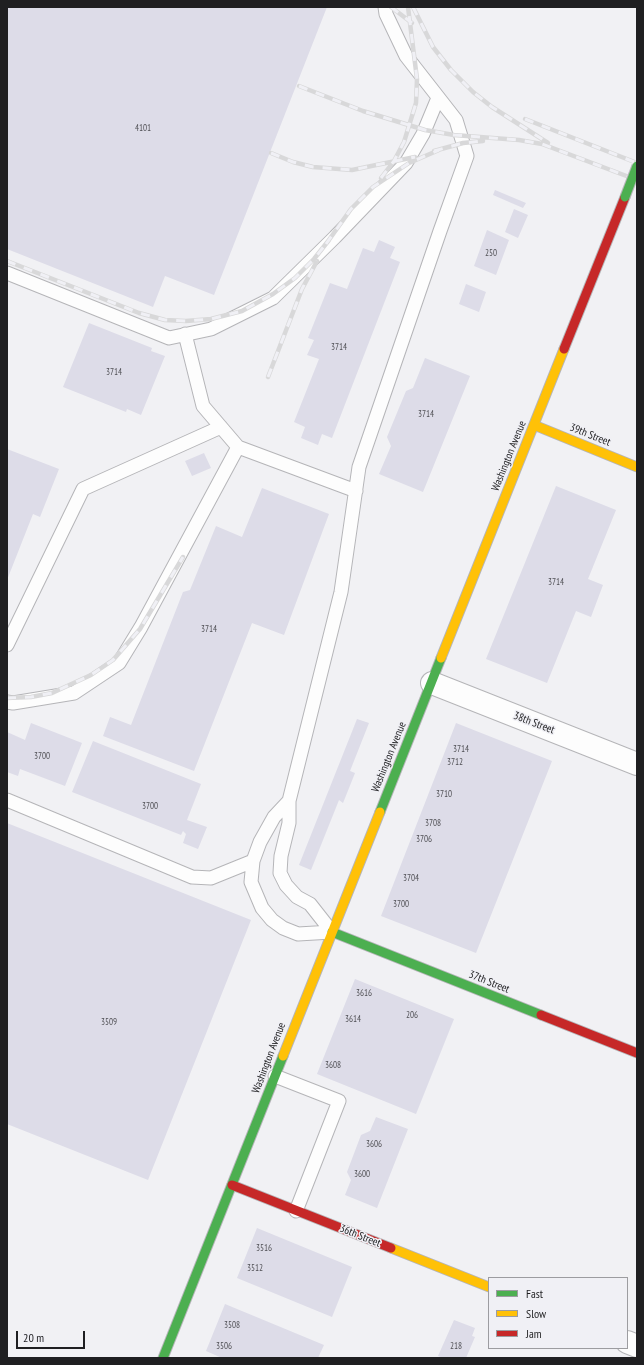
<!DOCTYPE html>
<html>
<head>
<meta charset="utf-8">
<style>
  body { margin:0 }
  #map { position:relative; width:644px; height:1365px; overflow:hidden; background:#f1f1f4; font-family:"PT Sans Narrow",sans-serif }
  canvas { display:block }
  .frame { position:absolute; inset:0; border:8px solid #1f1f21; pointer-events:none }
  .legend { position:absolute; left:488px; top:1277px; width:140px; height:72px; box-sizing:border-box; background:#f0f0f5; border:1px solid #9c9ca0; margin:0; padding:5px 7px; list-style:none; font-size:12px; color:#1f1f21 }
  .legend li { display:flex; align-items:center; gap:8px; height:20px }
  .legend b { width:20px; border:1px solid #9c9ca0 }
  .scale { position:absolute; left:16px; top:1331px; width:69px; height:18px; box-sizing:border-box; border:2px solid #1f1f21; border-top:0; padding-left:5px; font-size:12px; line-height:14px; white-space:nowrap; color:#1f1f21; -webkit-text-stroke:3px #f0f0f5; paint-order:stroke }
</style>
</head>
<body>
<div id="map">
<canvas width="644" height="1365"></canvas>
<div class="frame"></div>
<ul class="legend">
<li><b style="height:5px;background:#4caf50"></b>Fast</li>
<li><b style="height:5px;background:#ffc107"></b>Slow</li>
<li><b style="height:5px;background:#c62828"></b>Jam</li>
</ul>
<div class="scale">20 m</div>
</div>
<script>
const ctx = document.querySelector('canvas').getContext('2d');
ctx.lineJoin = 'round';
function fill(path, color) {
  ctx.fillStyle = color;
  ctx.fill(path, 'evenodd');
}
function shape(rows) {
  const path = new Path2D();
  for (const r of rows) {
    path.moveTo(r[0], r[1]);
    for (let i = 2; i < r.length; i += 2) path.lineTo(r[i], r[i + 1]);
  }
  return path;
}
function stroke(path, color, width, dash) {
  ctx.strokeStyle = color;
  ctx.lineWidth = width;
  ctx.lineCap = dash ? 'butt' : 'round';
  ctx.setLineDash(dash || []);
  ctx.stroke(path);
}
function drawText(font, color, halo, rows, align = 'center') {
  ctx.font = font + ' "PT Sans Narrow",sans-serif';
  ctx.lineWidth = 3;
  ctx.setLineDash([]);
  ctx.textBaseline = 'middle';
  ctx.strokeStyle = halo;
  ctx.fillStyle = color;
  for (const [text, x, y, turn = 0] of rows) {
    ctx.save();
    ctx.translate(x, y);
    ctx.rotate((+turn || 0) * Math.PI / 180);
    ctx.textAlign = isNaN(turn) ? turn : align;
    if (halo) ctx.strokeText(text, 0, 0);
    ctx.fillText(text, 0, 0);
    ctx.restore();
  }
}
const building = shape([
  [7,7,327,7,214,295,165,276,153,307,7,249],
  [495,190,526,203,523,208,493,195],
  [514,209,528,215,518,238,505,232],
  [487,230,509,240,496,275,474,266],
  [379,240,395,247,390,258,400,262,332,438,322,434,318,445,301,438,305,427,294,422,319,359,307,355,314,340,308,338,330,283,347,289,363,248,374,252],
  [466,284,486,292,479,312,459,304],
  [89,323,152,348,151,351,165,356,141,415,127,409,126,412,63,387],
  [425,358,470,376,423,492,379,474,391,446,387,437,406,391,413,388],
  [7,449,59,469,40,517,33,514,7,580],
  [204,453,211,468,192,476,185,461],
  [556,486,616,510,588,579,603,585,591,617,576,611,547,683,486,659],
  [262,488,329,514,284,635,252,623,194,771,103,736,110,717,131,725,183,592,190,590,216,526,242,537],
  [357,719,369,723,350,771,355,773,343,803,339,800,311,870,299,865],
  [31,723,82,743,65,786,20,769,18,776,7,772,7,732,25,740],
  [456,723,552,761,476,953,381,916],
  [93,741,201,784,187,820,207,827,198,849,183,843,186,834,183,831,181,835,72,792],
  [7,823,251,920,148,1180,7,1124],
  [355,979,454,1019,416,1114,317,1074],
  [376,1117,408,1129,377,1208,345,1195,351,1180,347,1172,361,1135,370,1131],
  [257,1228,352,1267,332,1317,237,1278],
  [225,1304,324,1345,318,1358,222,1358,206,1351],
  [454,1320,475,1328,472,1336,475,1337,466,1358,443,1358,438,1356]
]);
const lane = shape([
  [7,273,169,338,211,329,273,298,335,237,406,163,423,134,438,98],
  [185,334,203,406,238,447,356,491],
  [7,645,83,489,221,427],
  [7,702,13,703,74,693,119,663,141,627,238,447],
  [7,800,192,877,211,878,253,861],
  [289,801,341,592,359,467,440,231,467,156,456,120,406,56,386,14,385,7],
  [289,801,289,823,281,856,280,873,286,885,297,897,310,904,332,932,298,934,283,928,272,920,262,908,251,882,253,861,260,842,274,817,289,801],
  [275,1076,339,1101,296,1211]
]);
const street = shape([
  [432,683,637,764],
  [627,1342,637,1346]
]);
const fast = shape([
  [380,812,441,658],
  [332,932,541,1015],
  [163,1358,283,1056]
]);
const slow = shape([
  [534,425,637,467],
  [441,658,564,349],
  [283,1056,380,812],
  [391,1248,489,1287]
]);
const jam = shape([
  [564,349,625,197],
  [541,1015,637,1053],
  [232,1185,391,1248]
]);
const rail = shape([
  [391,7,412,23],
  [413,7,433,47,451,70,473,92,492,107,548,143],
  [299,86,363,111,425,130,454,135,519,140,542,144,637,180],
  [525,119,637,163],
  [434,151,463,143,483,141],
  [271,153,293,162,313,167,352,170,415,157],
  [381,178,394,161,404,142,416,103,417,79,408,7],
  [326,244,351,209,373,187,409,163,439,150],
  [7,261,139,313,165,320,186,321,211,319,242,311,273,294,295,278,314,259,329,240],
  [268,377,302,289,317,261],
  [7,698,31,697,52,693,91,675,113,660,140,629,183,557]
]);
const fastBridge = shape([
  [625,197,637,166]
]);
const numberNames = [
  ["4101",143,128],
  ["250",491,253],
  ["3714",339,347],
  ["3714",114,372],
  ["3714",426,414],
  ["3714",556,582],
  ["3714",209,629],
  ["3714",461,749],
  ["3700",42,756],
  ["3712",455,762],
  ["3710",444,794],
  ["3700",150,806],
  ["3708",433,823],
  ["3706",424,839],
  ["3704",411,878],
  ["3700",401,904],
  ["3616",364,993],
  ["206",412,1015],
  ["3614",353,1019],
  ["3509",109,1022],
  ["3608",333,1065],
  ["3606",374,1144],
  ["3600",362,1174],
  ["3516",264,1248],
  ["3512",255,1268],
  ["3508",232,1325],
  ["3506",224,1346],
  ["218",456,1346]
];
const streetNames = [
  ["39th Street",590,435,22],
  ["Washington Avenue",509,456,-68],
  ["38th Street",534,723,21],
  ["Washington Avenue",389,757,-68],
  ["37th Street",489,982,22],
  ["Washington Avenue",269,1058,-69],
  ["36th Street",360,1236,22]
];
fill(building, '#dddce8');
stroke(lane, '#b5b5b8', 15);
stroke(street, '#b5b5b8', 24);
stroke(fast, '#b5b5b8', 11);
stroke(slow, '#b5b5b8', 11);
stroke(jam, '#b5b5b8', 11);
stroke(lane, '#fdfdfd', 13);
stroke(street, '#fdfdfd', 22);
stroke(fast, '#4caf50', 9);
stroke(slow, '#ffc107', 9);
stroke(jam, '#c62828', 9);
stroke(rail, '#d8d8d9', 4.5);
stroke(rail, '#f0f0f5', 3, [9]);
stroke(fastBridge, '#b5b5b8', 11, []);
stroke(fastBridge, '#4caf50', 9);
drawText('9px', '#505055', null, numberNames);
drawText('11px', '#1f1f21', '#f0f0f5', streetNames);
</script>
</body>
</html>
